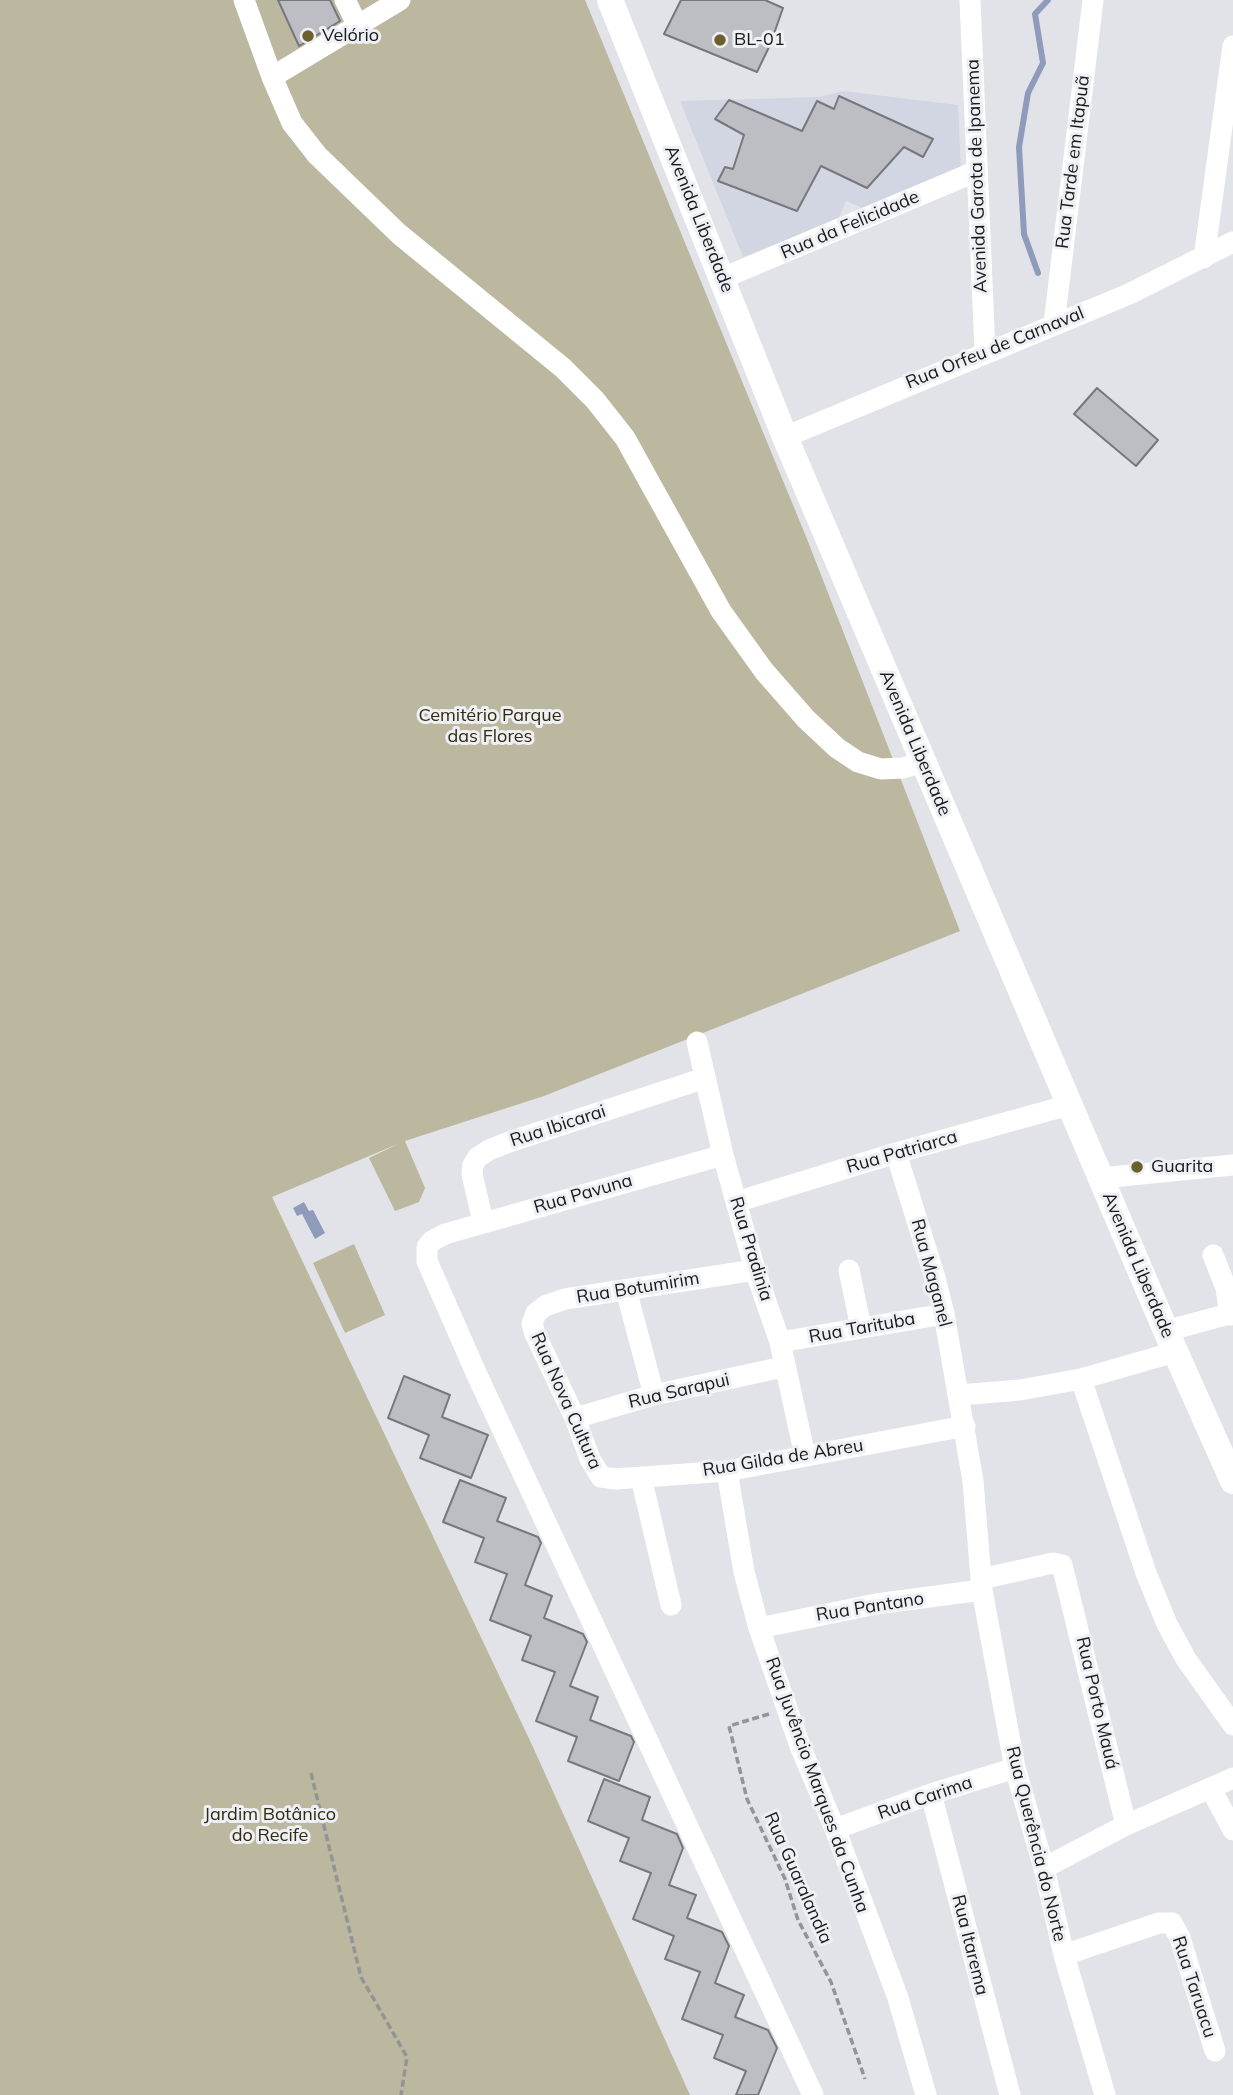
<!DOCTYPE html>
<html>
<head>
<meta charset="utf-8">
<style>
  body { margin:0 }
  canvas { display:block; background:#e1e3e8 }
</style>
</head>
<body>
<canvas width="1233" height="2095"></canvas>
<script>
const ctx = document.querySelector('canvas').getContext('2d');
ctx.lineJoin = 'round';
function fill(path, color) {
  ctx.fillStyle = color;
  ctx.fill(path, 'evenodd');
}
function shape(rows) {
  const path = new Path2D();
  for (const r of rows) {
    path.moveTo(r[0], r[1]);
    for (let i = 2; i < r.length; i += 2) path.lineTo(r[i], r[i + 1]);
  }
  return path;
}
function stroke(path, color, width, dash) {
  ctx.strokeStyle = color;
  ctx.lineWidth = width;
  ctx.lineCap = dash ? 'butt' : 'round';
  ctx.setLineDash(dash || []);
  ctx.stroke(path);
}
function drawText(font, color, halo, rows, align = 'center') {
  ctx.font = font + ' Mulish,sans-serif';
  ctx.lineWidth = 6;
  ctx.setLineDash([]);
  ctx.textBaseline = 'middle';
  ctx.strokeStyle = halo;
  ctx.fillStyle = color;
  for (const [text, x, y, turn = 0] of rows) {
    ctx.save();
    ctx.translate(x, y);
    ctx.rotate((+turn || 0) * Math.PI / 180);
    ctx.textAlign = isNaN(turn) ? turn : align;
    if (halo) ctx.strokeText(text, 0, 0);
    ctx.fillText(text, 0, 0);
    ctx.restore();
  }
}
const built = shape([
  [843,91,958,105,961,171,865,209,846,201,838,220,743,257,680,101,819,97]
]);
const green = shape([
  [0,0,585,0,807,539,960,931,544,1096,405,1141,425,1188,419,1202,395,1211,369,1158,400,1143,272,1197,533,1747,690,2095,0,2095],
  [354,1244,385,1315,345,1333,313,1263]
]);
const water = shape([
  [304,1202,309,1211,313,1210,325,1233,315,1239,302,1214,297,1216,293,1208]
]);
const stream = shape([
  [1038,273,1024,234,1019,147,1028,93,1043,63,1035,14,1048,0]
]);
const building = shape([
  [278,0,330,0,340,21,299,46,278,0],
  [681,0,765,0,783,8,770,45,757,72,664,34,681,0],
  [839,96,933,139,923,157,904,147,867,188,821,166,797,211,718,181,725,167,733,169,744,135,715,119,729,100,802,131,817,101,834,109,839,96],
  [1097,388,1158,440,1136,466,1074,414,1097,388],
  [404,1376,450,1395,442,1417,488,1435,471,1478,420,1458,429,1435,388,1418,404,1376],
  [460,1480,506,1498,497,1521,538,1537,541,1543,525,1585,552,1596,544,1618,583,1634,587,1642,570,1686,598,1697,590,1720,631,1736,634,1742,619,1781,568,1761,577,1737,536,1721,555,1672,522,1660,531,1636,490,1620,507,1574,475,1562,484,1538,443,1522,460,1480],
  [604,1779,650,1797,642,1820,677,1834,683,1848,669,1885,696,1895,687,1918,722,1932,729,1946,715,1983,744,1995,735,2017,768,2030,777,2048,758,2095,736,2095,746,2071,714,2058,723,2035,682,2019,700,1972,665,1959,674,1936,633,1919,651,1873,620,1861,629,1838,588,1821,604,1779]
]);
const path = shape([
  [769,1714,729,1726,747,1799,785,1879,798,1920,831,1982,865,2079],
  [311,1773,361,1977,407,2057,401,2095]
]);
const minor = shape([
  [244,0,272,77],
  [345,0,358,26],
  [400,0,272,77,292,123,317,155,399,234,563,368,595,400,625,438,721,611,764,671,806,719,837,748,858,762,881,769,903,768,923,762],
  [970,0,985,352],
  [1204,258,1233,46],
  [723,278,977,171],
  [1054,324,1093,0],
  [785,437,1129,294,1233,242],
  [697,1042,723,1155,755,1270,780,1342,805,1456],
  [896,1153,935,1278,944,1314,973,1481,982,1590,1015,1768,1044,1868,1064,1955,1105,2095],
  [723,1155,445,1234,432,1241,427,1247,427,1261,477,1375,813,2095],
  [1101,1178,1233,1165],
  [736,1202,896,1153,1069,1105],
  [483,1222,472,1174,473,1165,478,1157,489,1150,509,1142,705,1078],
  [1213,1255,1226,1288,1230,1315],
  [755,1270,565,1299,545,1306,536,1313,532,1324,535,1334,575,1418,590,1459,601,1477,616,1479,727,1471,965,1426],
  [849,1270,861,1328],
  [626,1290,654,1395],
  [1166,1331,1233,1313],
  [780,1342,944,1314],
  [1081,1379,1146,1573,1167,1624,1186,1659,1233,1725],
  [959,1395,1020,1390,1081,1379,1175,1352],
  [575,1418,654,1395,783,1367],
  [727,1471,744,1572,759,1628,800,1746,835,1829,898,1998,926,2095],
  [641,1477,671,1605],
  [981,1579,1053,1563,1062,1565,1126,1825],
  [759,1628,876,1604,982,1590],
  [1211,1789,1233,1830],
  [931,1794,1010,2095],
  [835,1829,931,1794,1015,1768],
  [1044,1868,1126,1825,1233,1778],
  [1064,1955,1159,1923,1172,1923,1180,1938,1215,2051]
]);
const major = shape([
  [610,0,785,437,1166,1331,1233,1481]
]);
const markers = [
  [308,36,7,"#6c612d"],
  [720,40,7,"#6c612d"],
  [1137,1167,7,"#6c612d"]
];
const poiNames = [
  ["Velório",322,36],
  ["BL-01",734,40],
  ["Guarita",1151,1167]
];
const streetNames = [
  ["Rua Tarde em Itapuã",1073,162,-83],
  ["Avenida Garota de Ipanema",977,176,-92],
  ["Avenida Liberdade",699,219,68],
  ["Rua da Felicidade",850,225,-23],
  ["Rua Orfeu de Carnaval",995,348,-22],
  ["Avenida Liberdade",915,743,67],
  ["Rua Ibicarai",558,1126,-18],
  ["Rua Patriarca",902,1152,-16],
  ["Rua Pavuna",583,1194,-16],
  ["Rua Pradinia",751,1249,73],
  ["Avenida Liberdade",1138,1265,67],
  ["Rua Maganel",931,1273,75],
  ["Rua Botumirim",638,1288,-9],
  ["Rua Tarituba",862,1328,-10],
  ["Rua Sarapui",679,1391,-13],
  ["Rua Nova Cultura",566,1401,66],
  ["Rua Gilda de Abreu",783,1458,-9],
  ["Rua Pantano",870,1607,-9],
  ["Rua Porto Mauá",1097,1703,77],
  ["Rua Juvêncio Marques da Cunha",817,1785,70],
  ["Rua Carima",925,1798,-19],
  ["Rua Querência do Norte",1036,1844,76],
  ["Rua Guaralandia",798,1878,66],
  ["Rua Itarema",970,1945,76],
  ["Rua Taruacu",1194,1987,72]
];
const parkNames = [
  ["Cemitério Parque",490,716],
  ["das Flores",490,737],
  ["Jardim Botânico",270,1815],
  ["do Recife",270,1836]
];
fill(built, '#d1d6e2');
fill(green, '#bcb79f');
fill(water, '#8e9bbb');
stroke(stream, '#8e9bbb', 6);
fill(building, '#bcbec3');
stroke(building, '#77787d', 2);
stroke(path, '#929498', 3.5, [7, 3.5]);
stroke(minor, '#fff', 21);
stroke(major, '#fff', 26);
for (const [x, y, r, color] of markers) {
  const dot = new Path2D();
  dot.arc(x, y, r, 0, 2 * Math.PI);
  ctx.fillStyle = color;
  ctx.fill(dot);
  stroke(dot, '#eef0f5', 2.5);
}
drawText('18px', '#18191b', '#eef0f5', poiNames, 'left');
drawText('18px', '#18191b', '#eef0f5', streetNames);
drawText('18px', '#312a0c', '#eef0f5', parkNames);
</script>
</body>
</html>
